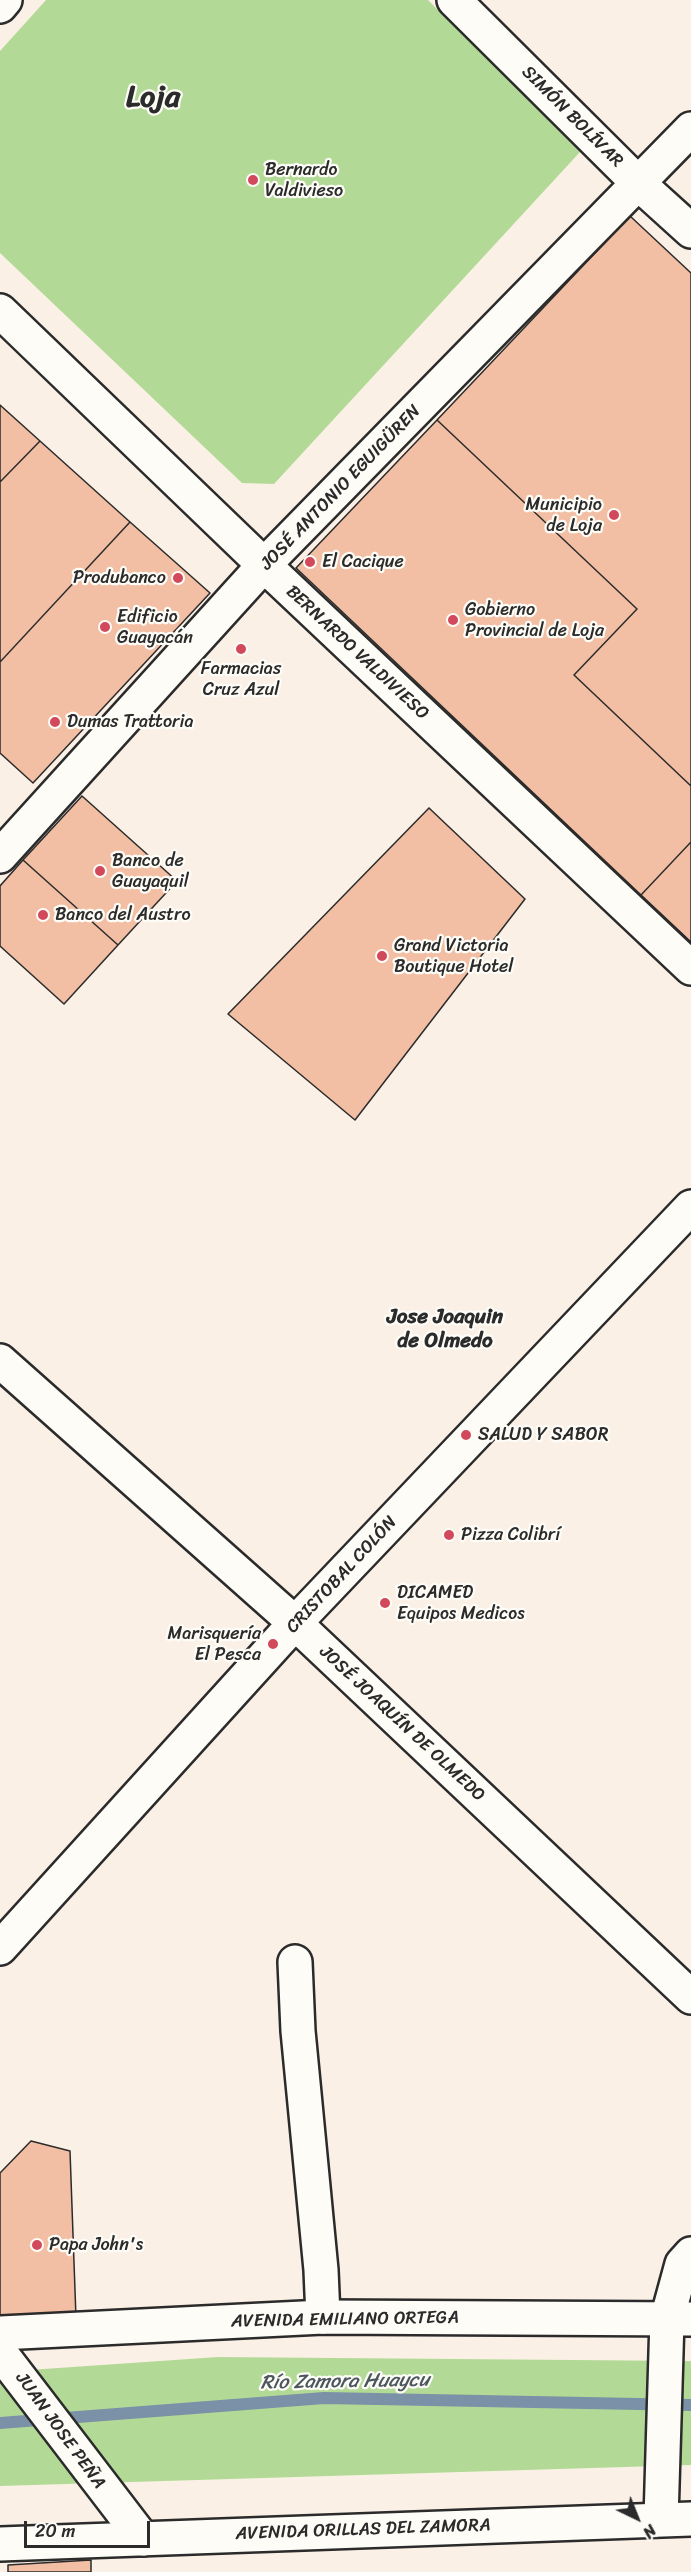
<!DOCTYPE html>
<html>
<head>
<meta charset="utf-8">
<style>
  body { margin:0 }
  #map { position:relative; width:691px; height:2572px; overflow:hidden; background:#fbf0e6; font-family:Sriracha,sans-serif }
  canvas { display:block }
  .north { position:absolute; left:607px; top:2488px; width:60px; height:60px; -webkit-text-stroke:4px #fdfcf7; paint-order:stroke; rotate:137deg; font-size:16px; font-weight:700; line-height:24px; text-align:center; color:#2b2b2b }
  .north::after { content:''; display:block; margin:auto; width:21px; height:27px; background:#2b2b2b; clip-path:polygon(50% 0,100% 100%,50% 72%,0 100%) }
  .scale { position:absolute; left:24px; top:2521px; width:126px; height:27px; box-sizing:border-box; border:3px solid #2b2b2b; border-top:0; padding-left:8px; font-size:18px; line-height:21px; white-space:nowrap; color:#2b2b2b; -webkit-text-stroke:4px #fdfcf7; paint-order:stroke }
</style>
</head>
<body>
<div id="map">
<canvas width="691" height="2572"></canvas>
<div class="north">N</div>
<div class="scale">20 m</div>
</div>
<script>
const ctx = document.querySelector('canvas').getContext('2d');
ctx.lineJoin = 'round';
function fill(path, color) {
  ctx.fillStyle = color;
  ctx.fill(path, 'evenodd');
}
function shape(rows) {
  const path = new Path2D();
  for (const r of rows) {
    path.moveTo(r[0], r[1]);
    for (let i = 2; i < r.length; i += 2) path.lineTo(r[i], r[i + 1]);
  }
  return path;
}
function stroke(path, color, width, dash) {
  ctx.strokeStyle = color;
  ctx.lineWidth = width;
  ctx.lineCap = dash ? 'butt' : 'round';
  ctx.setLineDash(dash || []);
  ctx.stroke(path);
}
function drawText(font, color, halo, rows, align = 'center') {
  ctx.font = font + ' Sriracha,sans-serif';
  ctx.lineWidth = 4.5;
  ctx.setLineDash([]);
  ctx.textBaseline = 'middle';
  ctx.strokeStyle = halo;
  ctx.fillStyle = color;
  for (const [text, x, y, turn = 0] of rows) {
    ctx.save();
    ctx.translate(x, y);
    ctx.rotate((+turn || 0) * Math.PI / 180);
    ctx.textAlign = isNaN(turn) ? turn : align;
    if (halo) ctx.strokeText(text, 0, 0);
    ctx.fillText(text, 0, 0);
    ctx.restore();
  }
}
const green = shape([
  [46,0,428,0,580,152,274,484,242,483,0,253,0,51],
  [218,2357,691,2361,691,2465,0,2486,0,2372]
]);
const stream = shape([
  [0,2423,324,2398,691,2405]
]);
const building = shape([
  [630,216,691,273,691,786,574,675,637,609,437,420,630,216],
  [0,405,40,441,0,482,0,405],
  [437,420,637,609,574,675,691,786,691,842,641,895,296,568,437,420],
  [40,441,130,522,0,662,0,482,40,441],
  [130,522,210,593,33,783,0,753,0,662,130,522],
  [82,796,177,881,118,945,23,860,82,796],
  [429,808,525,899,355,1120,228,1014,429,808],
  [691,842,691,942,641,895,691,842],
  [23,860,118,945,64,1004,0,946,0,886,23,860],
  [31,2141,70,2151,76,2318,0,2328,0,2173,31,2141],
  [91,2560,91,2572,8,2572,8,2565,91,2560]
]);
const minor = shape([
  [454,0,638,183,691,231],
  [0,6,5,0],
  [0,311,264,565,691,968],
  [0,856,264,565,691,129],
  [0,1361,295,1623,691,1997],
  [0,1948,295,1623,691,1207],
  [295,1962,298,2031,321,2270,323,2317],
  [667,2319,682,2264,691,2254]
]);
const tertiary = shape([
  [0,2352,143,2539],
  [661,2519,667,2319]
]);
const primary = shape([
  [0,2333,323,2317,691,2319],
  [0,2544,691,2519]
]);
const markers = [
  [253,180,6,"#d1495b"],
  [614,515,6,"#d1495b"],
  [310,562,6,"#d1495b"],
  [178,578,6,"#d1495b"],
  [453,620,6,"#d1495b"],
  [105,627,6,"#d1495b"],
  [241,649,6,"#d1495b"],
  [55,722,6,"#d1495b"],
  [100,871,6,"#d1495b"],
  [43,915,6,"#d1495b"],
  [382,956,6,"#d1495b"],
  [466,1435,6,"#d1495b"],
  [449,1535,6,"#d1495b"],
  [385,1603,6,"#d1495b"],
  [273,1644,6,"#d1495b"],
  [37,2245,6,"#d1495b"]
];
const streetNames = [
  ["SIMÓN BOLÍVAR",572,117,45],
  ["JOSÉ ANTONIO EGUIGÜREN",341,488,-46],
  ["BERNARDO VALDIVIESO",357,653,43],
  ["CRISTOBAL COLÓN",342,1575,-47],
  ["JOSÉ JOAQUÍN DE OLMEDO",402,1724,43],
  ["AVENIDA EMILIANO ORTEGA",345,2320,-1],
  ["JUAN JOSE PEÑA",60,2431,54],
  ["AVENIDA ORILLAS DEL ZAMORA",363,2530,-2]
];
const poiNames = [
  ["Bernardo",265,170],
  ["Valdivieso",265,191],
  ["Municipio",602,505,"right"],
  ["de Loja",602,526,"right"],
  ["El Cacique",322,562],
  ["Produbanco",166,578,"right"],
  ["Gobierno",465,610],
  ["Provincial de Loja",465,631],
  ["Edificio",117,617],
  ["Guayacán",117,638],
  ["Farmacias",241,669,"center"],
  ["Cruz Azul",241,690,"center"],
  ["Dumas Trattoria",67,722],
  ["Banco de",112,861],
  ["Guayaquil",112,882],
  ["Banco del Austro",55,915],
  ["Grand Victoria",394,946],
  ["Boutique Hotel",394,967],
  ["SALUD Y SABOR",478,1435],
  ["Pizza Colibrí",461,1535],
  ["DICAMED",397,1593],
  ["Equipos Medicos",397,1614],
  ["Marisquería",261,1634,"right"],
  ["El Pesca",261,1655,"right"],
  ["Papa John's",49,2245]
];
const waterNames = [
  ["Río Zamora Huaycu",345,2382,-1]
];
const quarterNames = [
  ["Jose Joaquin",445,1318],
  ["de Olmedo",445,1342]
];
const townNames = [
  ["Loja",153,98]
];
fill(green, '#b2da96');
stroke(stream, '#7b91a7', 12);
fill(building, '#f3bfa4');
stroke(building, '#2b2b2b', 1.5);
stroke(minor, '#2b2b2b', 38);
stroke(tertiary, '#2b2b2b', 38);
stroke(primary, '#2b2b2b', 38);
stroke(minor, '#fdfcf7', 33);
stroke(tertiary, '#fdfcf7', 33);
stroke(primary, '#fdfcf7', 33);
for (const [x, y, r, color] of markers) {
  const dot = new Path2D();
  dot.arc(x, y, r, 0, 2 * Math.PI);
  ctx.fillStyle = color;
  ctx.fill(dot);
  stroke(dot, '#fdfcf7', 2);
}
drawText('18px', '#2b2b2b', '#fdfcf7', streetNames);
drawText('18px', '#2b2b2b', '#fdfcf7', poiNames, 'left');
drawText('italic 20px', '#4c565e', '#fdfcf7', waterNames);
drawText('bold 21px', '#2b2b2b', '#fdfcf7', quarterNames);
drawText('bold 30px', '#2b2b2b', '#fdfcf7', townNames);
</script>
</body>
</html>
